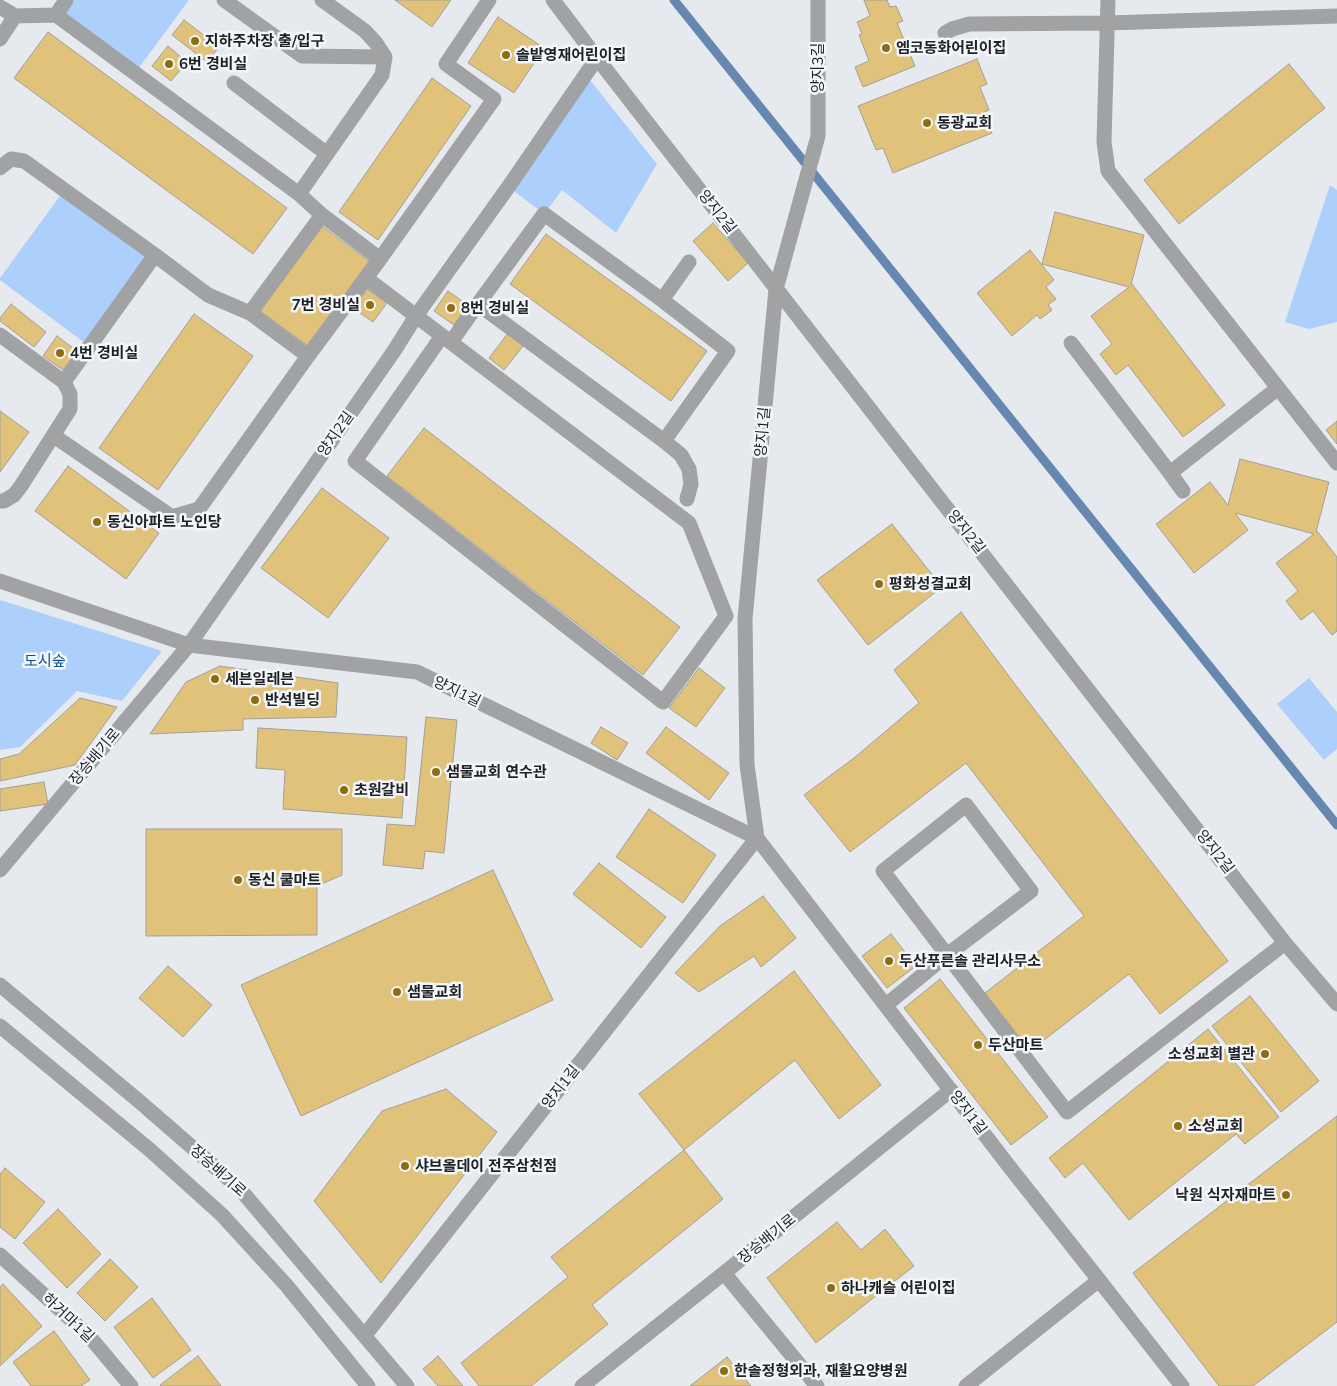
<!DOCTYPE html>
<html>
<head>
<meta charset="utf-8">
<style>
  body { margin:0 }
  canvas { display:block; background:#e6eaef }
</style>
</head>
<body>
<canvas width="1337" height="1386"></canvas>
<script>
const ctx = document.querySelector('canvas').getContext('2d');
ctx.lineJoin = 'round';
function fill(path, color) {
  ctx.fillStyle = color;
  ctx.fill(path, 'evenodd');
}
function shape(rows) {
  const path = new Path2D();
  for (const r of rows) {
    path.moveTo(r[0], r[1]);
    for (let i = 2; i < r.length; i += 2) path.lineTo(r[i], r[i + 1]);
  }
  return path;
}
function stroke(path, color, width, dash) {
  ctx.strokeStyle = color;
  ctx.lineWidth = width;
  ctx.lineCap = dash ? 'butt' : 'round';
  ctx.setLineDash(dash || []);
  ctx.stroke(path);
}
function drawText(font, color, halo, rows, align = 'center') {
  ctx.font = font + ' Mulish,"Noto Sans KR",sans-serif';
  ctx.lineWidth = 5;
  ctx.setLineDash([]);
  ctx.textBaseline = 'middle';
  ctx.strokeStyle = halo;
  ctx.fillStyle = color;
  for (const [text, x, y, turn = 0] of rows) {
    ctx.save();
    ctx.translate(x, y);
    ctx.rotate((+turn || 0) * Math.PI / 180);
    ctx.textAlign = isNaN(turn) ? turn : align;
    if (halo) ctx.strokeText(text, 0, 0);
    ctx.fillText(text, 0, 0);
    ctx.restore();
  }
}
const green = shape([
  [66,0,189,0,135,73,56,15],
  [590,80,657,164,616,233,562,190,544,214,514,191],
  [1330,185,1337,190,1337,322,1309,329,1285,322],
  [65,189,155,255,89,346,0,280,0,278],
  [0,600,162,651,122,701,77,691,20,747,0,750],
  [1309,678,1337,712,1337,749,1324,760,1277,704]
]);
const stream = shape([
  [674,0,1337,825]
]);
const building = shape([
  [395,0,451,0,432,27,395,0],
  [864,0,887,0,890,7,896,6,903,21,897,23,915,66,863,87,855,67,869,61,859,35,862,34,857,22,870,16,864,0],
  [498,17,544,48,514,93,468,63,498,17],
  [184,20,219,47,207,62,172,35,184,20],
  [48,32,287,208,253,254,14,78,48,32],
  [168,46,187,62,171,81,152,66,168,46],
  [977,59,987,84,980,87,989,110,984,112,992,133,893,173,883,148,876,150,858,106,977,59],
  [1289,64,1325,108,1179,224,1144,180,1289,64],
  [432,78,471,106,378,240,339,212,432,78],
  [1055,212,1144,235,1131,285,1132,284,1225,405,1183,437,1128,365,1116,375,1100,354,1112,344,1091,316,1129,287,1042,264,1055,212],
  [713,223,748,263,728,281,693,241,713,223],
  [322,226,369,261,308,346,260,311,322,226],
  [546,234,707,351,671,401,510,284,546,234],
  [1030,250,1054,280,1046,287,1056,299,1048,305,1052,310,1040,319,1037,315,1012,336,977,293,1030,250],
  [367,289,387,303,373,322,353,308,367,289],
  [448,291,468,305,454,325,434,311,448,291],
  [11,304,46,332,34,347,0,321,0,318,11,304],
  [194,314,253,356,158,490,99,448,194,314],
  [508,333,524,345,504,370,489,358,508,333],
  [57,336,77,351,63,370,43,356,57,336],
  [0,411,29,432,0,472,0,411],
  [1337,421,1337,444,1326,430,1337,421],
  [424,428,680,627,643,675,387,476,424,428],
  [1240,459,1329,482,1316,532,1317,531,1337,557,1337,631,1332,635,1313,611,1301,620,1286,601,1298,591,1276,563,1314,534,1235,513,1248,530,1194,573,1156,524,1210,482,1228,505,1240,459],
  [68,466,159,533,126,579,35,511,68,466],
  [322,488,389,538,328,618,261,568,322,488],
  [892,524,942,587,868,645,817,580,892,524],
  [961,612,1014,683,1228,961,1160,1014,1129,974,1030,1051,985,993,1084,916,966,763,850,852,804,795,854,758,919,703,894,670,961,612],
  [220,666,338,683,336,717,243,719,243,730,150,734,186,682,220,666],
  [699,668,725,688,696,727,669,708,699,668],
  [80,698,117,707,75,765,0,781,0,759,19,754,80,698],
  [426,717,457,720,444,853,425,851,423,869,383,865,387,824,415,826,426,717],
  [601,727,628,743,617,760,591,743,601,727],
  [666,727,729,773,709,800,646,753,666,727],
  [258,728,407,737,402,818,283,809,285,770,256,768,258,728],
  [44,782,48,804,0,811,0,789,44,782],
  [649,809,716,855,683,903,616,857,649,809],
  [146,829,342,829,342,875,317,886,317,935,146,936,146,829],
  [599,863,666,917,641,948,573,894,599,863],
  [493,870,553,1000,301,1116,241,985,493,870],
  [763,896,796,938,761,967,754,956,699,992,675,973,720,926,763,896],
  [891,934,916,966,887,988,862,956,891,934],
  [168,966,212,1005,183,1037,139,998,168,966],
  [794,971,881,1085,839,1119,795,1060,684,1150,639,1094,794,971],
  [940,979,1048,1117,1011,1145,904,1008,940,979],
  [1250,996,1319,1081,1281,1112,1212,1026,1250,996],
  [1208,1029,1279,1117,1245,1144,1236,1134,1129,1220,1083,1163,1065,1178,1049,1158,1208,1029],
  [446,1089,497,1132,381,1283,314,1201,382,1111,446,1089],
  [1337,1116,1337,1322,1253,1386,1219,1386,1133,1273,1337,1116],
  [684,1150,723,1199,592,1305,608,1324,531,1386,479,1386,461,1363,568,1277,551,1257,684,1150],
  [5,1168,45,1202,15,1239,0,1227,0,1174,5,1168],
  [58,1209,101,1254,67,1288,23,1243,58,1209],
  [837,1222,861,1250,885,1229,914,1266,816,1343,767,1278,837,1222],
  [110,1259,138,1287,105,1321,77,1293,110,1259],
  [3,1284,42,1326,0,1366,0,1287,3,1284],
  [152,1298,191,1350,153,1378,114,1327,152,1298],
  [54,1331,90,1380,81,1386,31,1386,13,1362,54,1331],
  [198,1356,221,1386,161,1386,160,1385,198,1356],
  [438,1356,463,1386,438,1386,423,1369,438,1356],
  [727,1357,751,1386,690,1386,727,1357]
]);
const minor = shape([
  [224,0,302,56,385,57],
  [1108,0,1104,142,1108,171,1337,463],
  [0,7,15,16,56,15,299,194,322,215,380,259],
  [56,15,66,0],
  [945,33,952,29,969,24,1107,23,1337,16],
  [0,39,15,16],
  [597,58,1285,943,1337,1004],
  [234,83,327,154],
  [0,168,11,159,24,161,155,255,64,382],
  [299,194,382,75,385,57,376,43,365,31,322,0],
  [155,255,208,295,250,313,308,356,380,259,494,99,446,64,489,0],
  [366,278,689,523,726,616,663,702,355,461,442,336],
  [662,300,689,262],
  [250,313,322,215],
  [0,335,64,382,70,394,70,409,21,486,14,495,4,501,0,501],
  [451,342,478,304,664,441,728,351,662,300,544,214,478,304],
  [1071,343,1170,473],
  [54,436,172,517,199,509,308,356],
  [664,441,681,455,689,469,691,484,687,499],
  [1183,491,1170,473,1278,388],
  [0,581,189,645,417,672,757,838,1008,1165,1099,1280,1182,1386],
  [0,870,189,645,394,351,416,316,509,186,597,58,553,0],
  [0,985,140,1102,239,1188,407,1386],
  [886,1005,947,955,1031,891,966,805,883,871,947,955,1067,1112,1285,943],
  [0,1026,150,1150,222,1215,287,1286,368,1386],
  [0,1255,89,1336,131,1386],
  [724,1273,817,1386],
  [365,1335,757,838,747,765,745,619,776,289,818,136,818,0],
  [582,1386,724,1273,951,1090],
  [966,1386,1099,1280]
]);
const markers = [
  [195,41,5,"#8e6d11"],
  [886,48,5,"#8e6d11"],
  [506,55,5,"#8e6d11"],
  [169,64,5,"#8e6d11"],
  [927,123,5,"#8e6d11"],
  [370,305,5,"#8e6d11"],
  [451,308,5,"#8e6d11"],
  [60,353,5,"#8e6d11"],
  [97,522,5,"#8e6d11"],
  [879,584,5,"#8e6d11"],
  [215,679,5,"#8e6d11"],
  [255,700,5,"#8e6d11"],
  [436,772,5,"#8e6d11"],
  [344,790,5,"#8e6d11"],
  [238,880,5,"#8e6d11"],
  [889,961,5,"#8e6d11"],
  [397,992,5,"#8e6d11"],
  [978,1045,5,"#8e6d11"],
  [1265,1054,5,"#8e6d11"],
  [1178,1126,5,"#8e6d11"],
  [405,1166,5,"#8e6d11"],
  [1286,1195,5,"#8e6d11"],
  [831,1288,5,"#8e6d11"],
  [724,1371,5,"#8e6d11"]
];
const poiNames = [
  ["지하주차장 출/입구",205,41],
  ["엠코동화어린이집",896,48],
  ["솔밭영재어린이집",516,55],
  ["6번 경비실",179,64],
  ["동광교회",937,123],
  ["7번 경비실",360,305,"right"],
  ["8번 경비실",461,308],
  ["4번 경비실",70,353],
  ["동신아파트 노인당",107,522],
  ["평화성결교회",889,584],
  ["세븐일레븐",225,679],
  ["반석빌딩",265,700],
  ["샘물교회 연수관",446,772],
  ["초원갈비",354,790],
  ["동신 쿨마트",248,880],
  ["두산푸른솔 관리사무소",899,961],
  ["샘물교회",407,992],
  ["두산마트",988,1045],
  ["소성교회 별관",1255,1054,"right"],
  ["소성교회",1188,1126],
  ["샤브올데이 전주삼천점",415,1166],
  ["낙원 식자재마트",1276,1195,"right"],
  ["하나캐슬 어린이집",841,1288],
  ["한솔정형외과, 재활요양병원",734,1371]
];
const streetNames = [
  ["양지3길",818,68,-90],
  ["양지2길",717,212,52],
  ["양지1길",763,432,-85],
  ["양지2길",336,434,-55],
  ["양지2길",966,532,52],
  ["양지1길",457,692,26],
  ["장승배기로",95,757,-50],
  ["양지2길",1215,852,52],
  ["양지1길",561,1087,-52],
  ["양지1길",968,1113,53],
  ["장승배기로",218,1171,42],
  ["장승배기로",767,1239,-39],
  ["하거마1길",68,1318,43]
];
const parkNames = [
  ["도시숲",45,661]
];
fill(green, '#accffb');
stroke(stream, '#6687b0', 9);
fill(building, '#e1c27a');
stroke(building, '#a29f9a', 1);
stroke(minor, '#a0a2a4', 15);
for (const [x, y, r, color] of markers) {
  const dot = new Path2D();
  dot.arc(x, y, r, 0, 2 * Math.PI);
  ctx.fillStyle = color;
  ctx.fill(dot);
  stroke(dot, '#f3f7fc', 2);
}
drawText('bold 15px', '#1f2122', '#f3f7fc', poiNames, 'left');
drawText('15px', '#1f2122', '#f3f7fc', streetNames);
drawText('15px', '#0f4f93', '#f3f7fc', parkNames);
</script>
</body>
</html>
